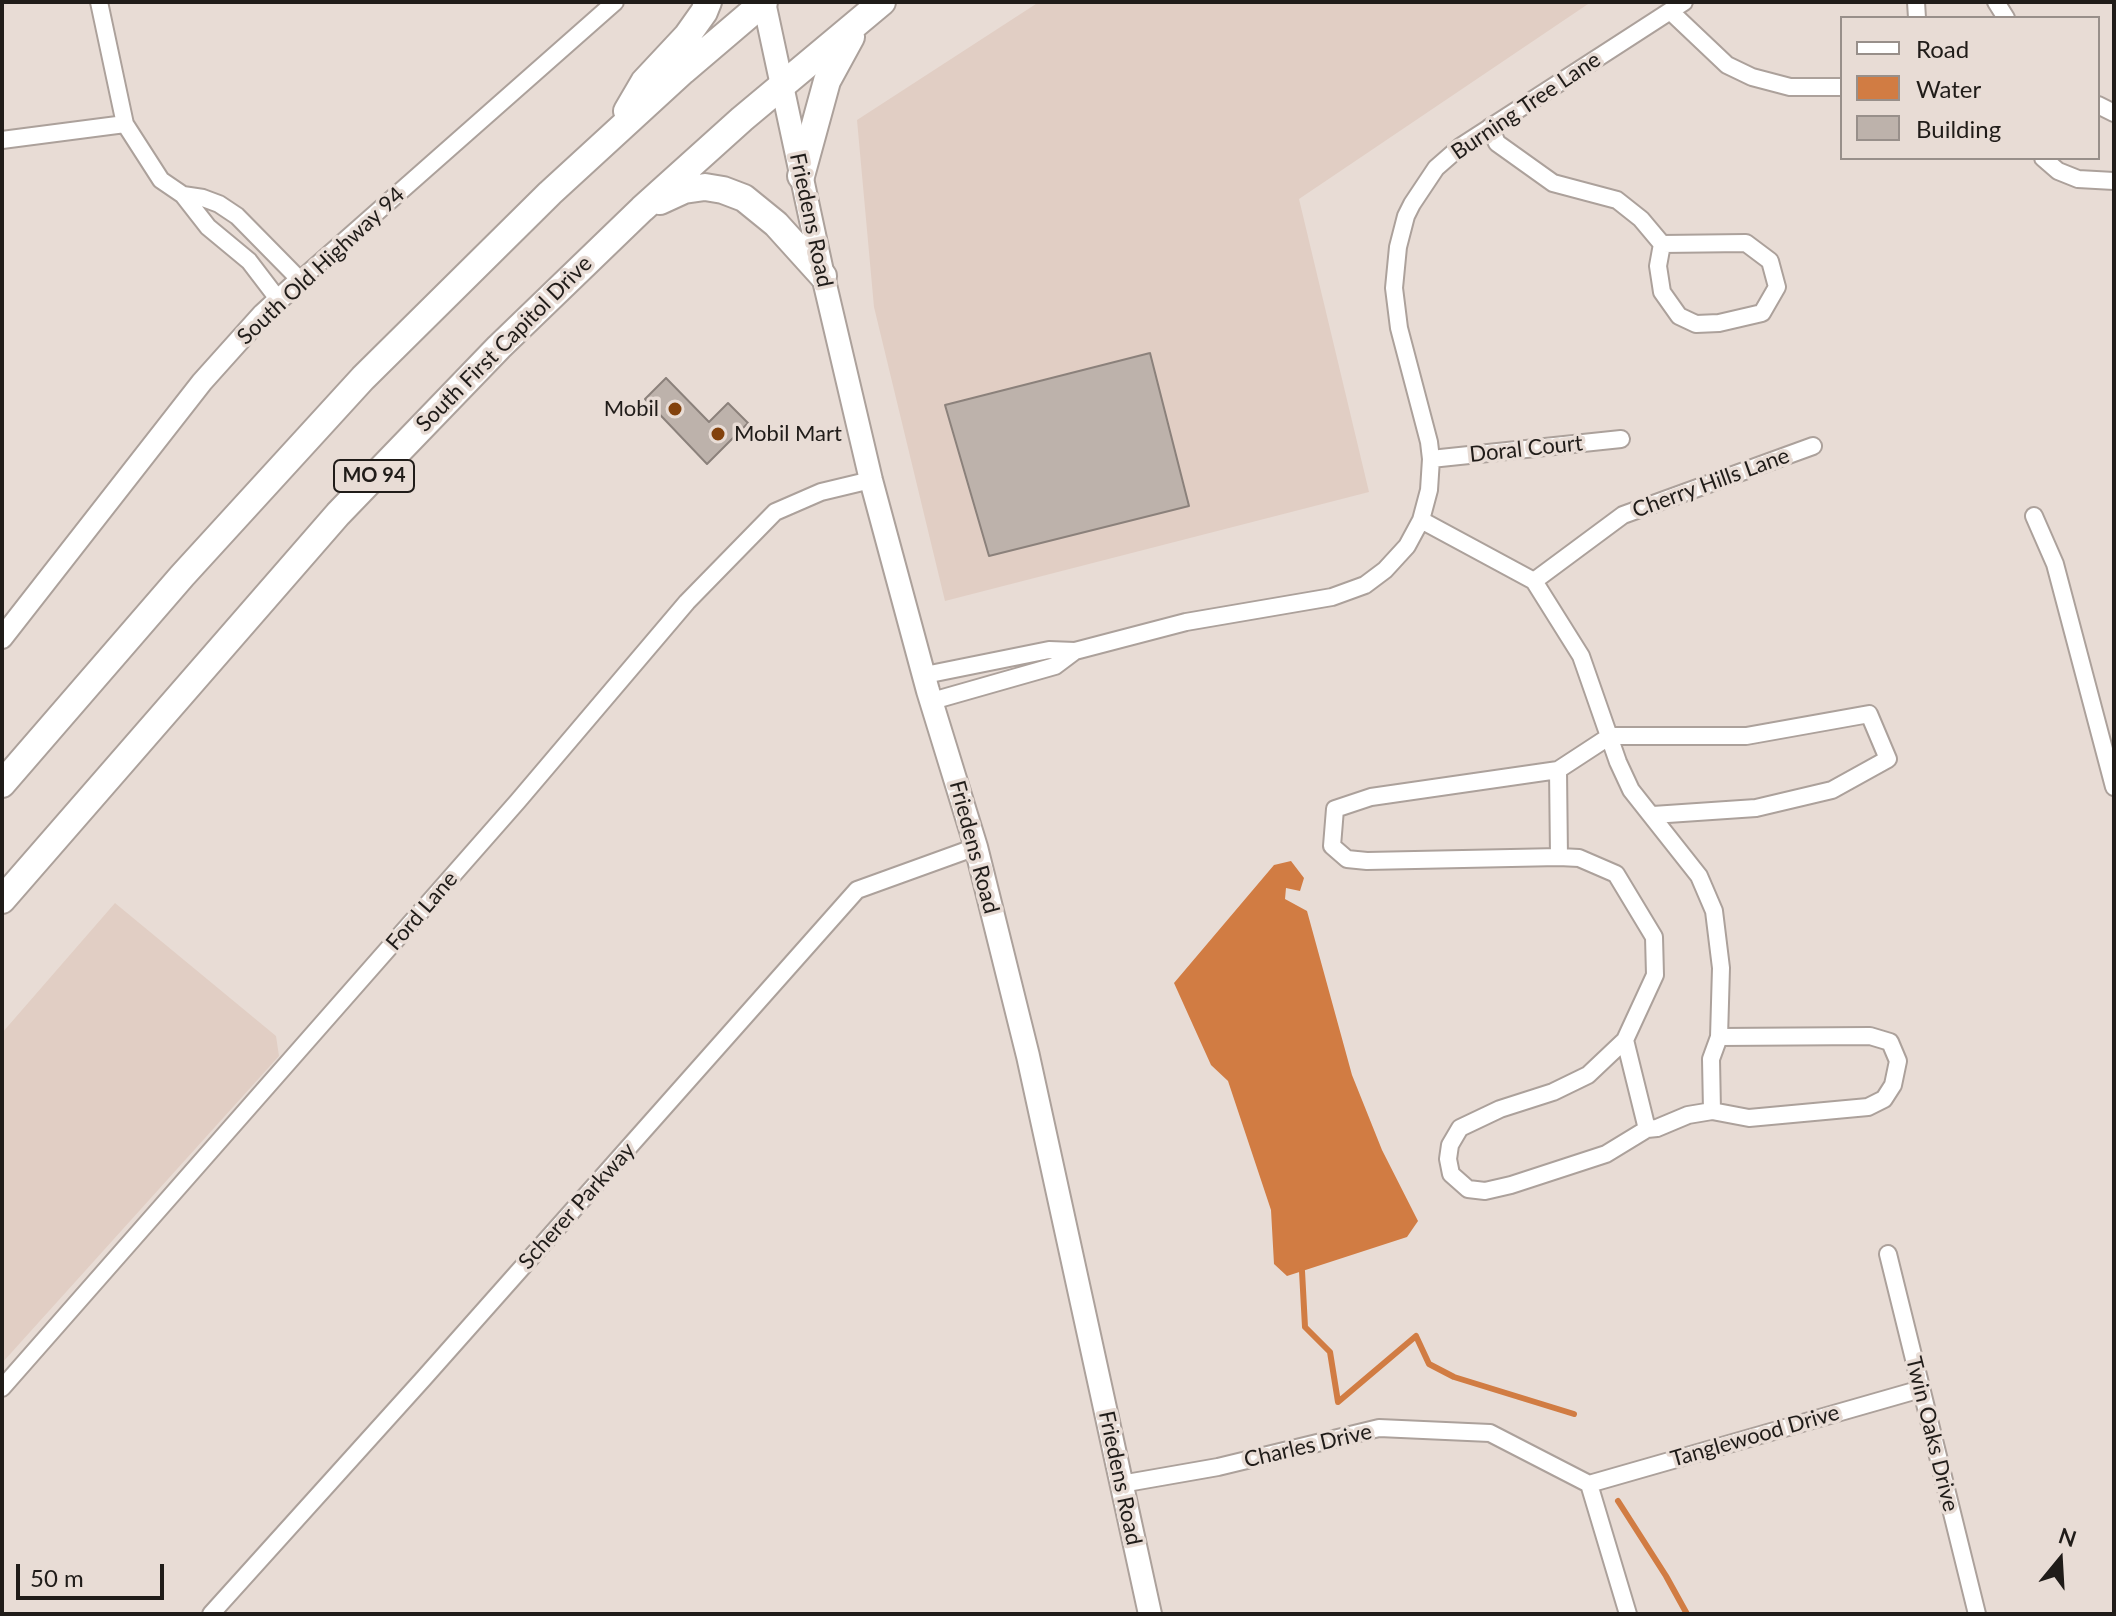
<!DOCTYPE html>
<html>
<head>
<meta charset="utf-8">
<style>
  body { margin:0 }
  #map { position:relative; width:2116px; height:1616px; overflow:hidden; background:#e8dcd5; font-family:Lato,sans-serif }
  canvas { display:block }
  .frame { position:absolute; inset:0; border:4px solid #201c19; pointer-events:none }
  .legend { position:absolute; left:1840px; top:16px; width:260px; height:144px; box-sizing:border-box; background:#e8dcd5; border:2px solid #988f8a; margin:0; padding:10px 14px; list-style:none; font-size:24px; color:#201c19 }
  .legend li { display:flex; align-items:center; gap:16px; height:40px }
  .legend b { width:40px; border:2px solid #988f8a }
  .north { position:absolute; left:2020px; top:1520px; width:80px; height:80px; -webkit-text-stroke:6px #e8dcd5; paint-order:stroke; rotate:18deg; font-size:22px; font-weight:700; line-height:32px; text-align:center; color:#201c19 }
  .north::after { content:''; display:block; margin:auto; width:28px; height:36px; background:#201c19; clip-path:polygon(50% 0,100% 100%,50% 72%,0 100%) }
  .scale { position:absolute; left:16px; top:1564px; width:148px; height:36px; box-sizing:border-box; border:4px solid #201c19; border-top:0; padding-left:10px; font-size:24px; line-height:28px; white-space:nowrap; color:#201c19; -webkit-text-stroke:6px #e8dcd5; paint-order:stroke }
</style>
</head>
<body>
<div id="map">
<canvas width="2116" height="1616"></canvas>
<div class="frame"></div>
<ul class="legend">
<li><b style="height:10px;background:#fff"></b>Road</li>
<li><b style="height:22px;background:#d17c43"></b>Water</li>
<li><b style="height:22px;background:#bdb2ab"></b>Building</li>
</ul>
<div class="north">N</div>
<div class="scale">50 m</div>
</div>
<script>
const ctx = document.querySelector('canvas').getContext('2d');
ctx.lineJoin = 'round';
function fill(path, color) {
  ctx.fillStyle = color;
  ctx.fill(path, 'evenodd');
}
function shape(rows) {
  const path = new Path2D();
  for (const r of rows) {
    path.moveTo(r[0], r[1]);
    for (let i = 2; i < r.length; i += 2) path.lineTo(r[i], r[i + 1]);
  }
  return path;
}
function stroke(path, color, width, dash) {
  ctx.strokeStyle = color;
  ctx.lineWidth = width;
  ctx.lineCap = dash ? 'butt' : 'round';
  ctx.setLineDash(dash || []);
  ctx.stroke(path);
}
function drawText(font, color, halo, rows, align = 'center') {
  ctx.font = font + ' Lato,sans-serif';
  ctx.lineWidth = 7;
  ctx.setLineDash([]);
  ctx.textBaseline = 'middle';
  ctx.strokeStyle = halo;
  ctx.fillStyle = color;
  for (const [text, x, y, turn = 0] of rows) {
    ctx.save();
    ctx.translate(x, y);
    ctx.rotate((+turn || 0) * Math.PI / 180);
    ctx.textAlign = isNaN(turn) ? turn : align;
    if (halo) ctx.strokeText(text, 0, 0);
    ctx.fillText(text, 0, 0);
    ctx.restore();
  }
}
const built = shape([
  [1039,2,1591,2,1299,199,1369,492,945,601,874,307,857,120],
  [115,903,276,1036,279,1056,2,1363,2,1033]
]);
const water = shape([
  [1291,861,1304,878,1300,891,1286,888,1285,899,1307,911,1352,1075,1382,1150,1418,1221,1407,1237,1287,1276,1274,1264,1271,1210,1228,1081,1211,1065,1174,983,1274,865]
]);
const stream = shape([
  [1302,1271,1305,1327,1330,1352,1338,1402,1416,1336,1429,1364,1454,1377,1574,1414],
  [1618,1501,1666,1576,1687,1614]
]);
const building = shape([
  [1150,353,1189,506,989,556,945,405,1150,353],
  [666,378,709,422,728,403,748,423,707,464,645,399,666,378]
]);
const minor = shape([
  [99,2,125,124,161,180,183,195,208,227,249,261,278,299],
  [1916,2,1917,18],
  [1996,2,2006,18],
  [1670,11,1727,65,1752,77,1790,87,1842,87],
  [2098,105,2114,113],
  [1490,127,1497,143,1553,183,1617,200,1641,219,1662,244,1746,243,1770,261,1777,287,1762,313,1719,323,1696,324,1679,316,1662,292,1658,266,1662,244],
  [2,140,125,124],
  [2043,158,2058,171,2078,179,2114,181],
  [183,195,203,198,219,204,237,216,300,280,615,2],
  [1431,459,1621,439],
  [2034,516,2055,564,2114,787],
  [1421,520,1534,581,1581,656,1618,762,1631,790,1699,876,1714,911,1721,968,1719,1037,1711,1059,1712,1111,1688,1115,1657,1128,1647,1129,1606,1154,1511,1185,1485,1191,1468,1189,1451,1174,1448,1159,1450,1145,1460,1128,1500,1109,1553,1092,1588,1075,1625,1040],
  [1534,581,1623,515,1813,446],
  [925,675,1049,650,1075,651,1186,622,1332,597,1365,585,1385,570,1407,546,1421,520,1429,490,1431,459,1429,442,1399,328,1394,288,1398,247,1406,216,1412,204,1436,168,1460,147,1684,2],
  [932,701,1055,666,1075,651],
  [1558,770,1371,797,1335,809,1332,846,1347,859,1367,861,1559,857],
  [1712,1111,1749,1118,1868,1107,1884,1099,1893,1085,1898,1061,1890,1042,1870,1036,1719,1037],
  [1647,1129,1625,1040,1655,975,1654,937,1616,874,1579,858,1559,857,1558,770,1610,736,1746,736,1869,714,1888,759,1832,790,1756,808,1653,815],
  [1888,1254,1977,1614],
  [2,1388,518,801,687,602,775,512,821,492,871,480],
  [1121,1484,1218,1467,1379,1428,1490,1433,1589,1484,1628,1614],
  [1589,1484,1921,1389],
  [211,1614,424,1378,857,890,976,847]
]);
const tertiary = shape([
  [2,638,202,382,263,314,300,280]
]);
const secondary = shape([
  [764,2,823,276,871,480,928,691,976,847,1028,1056,1150,1614]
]);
const trunk = shape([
  [627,111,644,82,687,36,704,12,708,2],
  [801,176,827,81,851,37],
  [660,201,684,190,705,187,723,190,744,198,776,224,823,276],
  [2,784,182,576,363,378,550,193,683,71,764,2],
  [2,900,338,514,499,347,642,209,742,119,882,2]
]);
const markers = [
  [675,409,8,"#83420d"],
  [718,434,8,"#83420d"]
];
const shields = [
  [374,476,80]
];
const shieldNames = [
  ["MO 94",374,476]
];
const streetNames = [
  ["Burning Tree Lane",1526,106,-34],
  ["Friedens Road",811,220,78],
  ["South Old Highway 94",321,266,-43],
  ["South First Capitol Drive",504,344,-45],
  ["Doral Court",1526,449,-6],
  ["Cherry Hills Lane",1711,483,-20],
  ["Friedens Road",974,847,75],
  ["Ford Lane",422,911,-49],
  ["Scherer Parkway",577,1206,-48],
  ["Twin Oaks Drive",1932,1434,76],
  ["Tanglewood Drive",1755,1436,-16],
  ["Charles Drive",1308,1446,-13],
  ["Friedens Road",1120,1478,78]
];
const poiNames = [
  ["Mobil",659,409],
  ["Mobil Mart",734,434,"left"]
];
fill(built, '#e1cec4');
fill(water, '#d17c43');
stroke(stream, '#d17c43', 6);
fill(building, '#bdb2ab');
stroke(building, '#8b817b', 2);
stroke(minor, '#aca19b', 20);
stroke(tertiary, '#aca19b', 24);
stroke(secondary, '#aca19b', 26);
stroke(trunk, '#aca19b', 30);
stroke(minor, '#fff', 16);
stroke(tertiary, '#fff', 20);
stroke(secondary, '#fff', 22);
stroke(trunk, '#fff', 26);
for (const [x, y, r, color] of markers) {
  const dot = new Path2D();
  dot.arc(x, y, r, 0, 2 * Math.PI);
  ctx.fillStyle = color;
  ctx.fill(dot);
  stroke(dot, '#e8dcd5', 3);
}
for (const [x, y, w] of shields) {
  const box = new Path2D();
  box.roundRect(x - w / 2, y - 16, w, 32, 6);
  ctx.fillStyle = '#e8dcd5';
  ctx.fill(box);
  stroke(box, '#201c19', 2);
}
drawText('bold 20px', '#201c19', null, shieldNames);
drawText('22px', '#201c19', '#e8dcd5', streetNames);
drawText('22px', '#201c19', '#e8dcd5', poiNames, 'right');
</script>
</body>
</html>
